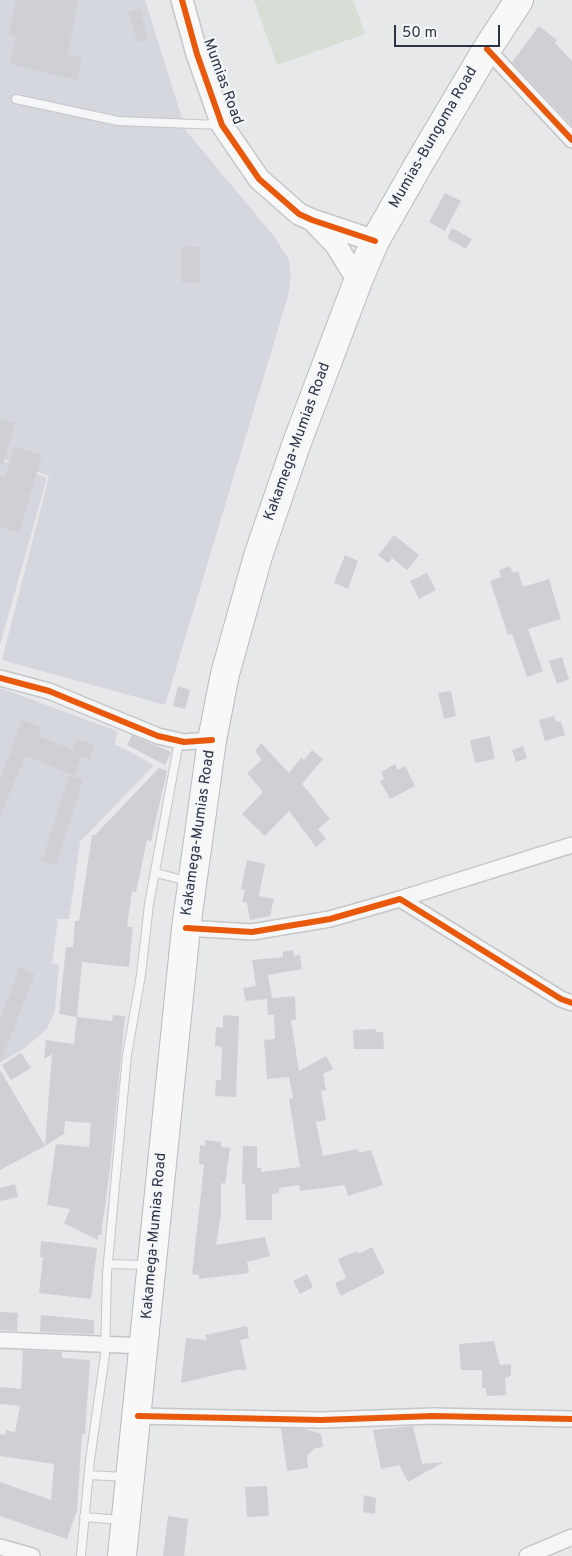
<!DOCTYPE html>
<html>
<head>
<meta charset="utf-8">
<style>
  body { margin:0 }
  #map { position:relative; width:572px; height:1556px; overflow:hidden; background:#e6e8ea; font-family:Overpass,sans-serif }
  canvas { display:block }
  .scale { position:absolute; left:394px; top:25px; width:106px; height:22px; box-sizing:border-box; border:2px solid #2b3445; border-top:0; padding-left:6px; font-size:15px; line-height:18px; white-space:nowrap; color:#2b3445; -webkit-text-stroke:4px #f4f6f9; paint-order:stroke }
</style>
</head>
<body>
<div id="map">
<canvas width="572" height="1556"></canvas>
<div class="scale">50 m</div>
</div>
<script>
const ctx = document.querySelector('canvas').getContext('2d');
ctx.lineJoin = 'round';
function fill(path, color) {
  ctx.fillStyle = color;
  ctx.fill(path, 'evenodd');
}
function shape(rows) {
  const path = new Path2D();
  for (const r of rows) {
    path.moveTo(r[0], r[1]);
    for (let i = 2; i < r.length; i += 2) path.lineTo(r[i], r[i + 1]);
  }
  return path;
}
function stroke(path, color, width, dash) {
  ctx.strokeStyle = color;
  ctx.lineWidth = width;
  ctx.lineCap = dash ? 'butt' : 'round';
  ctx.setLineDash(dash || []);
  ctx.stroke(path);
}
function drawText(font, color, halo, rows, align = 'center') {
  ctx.font = font + ' Overpass,sans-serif';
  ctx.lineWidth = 4.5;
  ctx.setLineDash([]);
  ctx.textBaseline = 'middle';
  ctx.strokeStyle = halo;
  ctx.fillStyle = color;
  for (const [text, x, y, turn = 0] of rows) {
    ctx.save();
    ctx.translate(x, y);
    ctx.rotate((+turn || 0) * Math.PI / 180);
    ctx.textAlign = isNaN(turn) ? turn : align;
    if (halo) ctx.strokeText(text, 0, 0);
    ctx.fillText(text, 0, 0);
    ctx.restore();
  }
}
const built = shape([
  [0,0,145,0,186,131,273,235,289,260,291,277,288,296,165,705,2,660,49,476,0,458],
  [0,460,47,478,0,645],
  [0,688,117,731,115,744,154,765,80,842,69,919,58,919,52,963,59,965,55,1010,47,1029,26,1047,0,1063]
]);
const green = shape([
  [254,0,353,0,365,34,277,65]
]);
const building = shape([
  [16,0,78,0,68,54,82,57,77,80,10,64,16,37,9,35],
  [140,9,148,39,137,42,129,12],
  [539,26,557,40,555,43,572,61,572,126,512,62],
  [445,193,461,201,445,231,429,222],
  [452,228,472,239,466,249,447,238],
  [181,246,200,247,200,283,181,282],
  [0,419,15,423,3,465,0,464],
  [14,447,42,455,19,533,0,527,0,476,5,477],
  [394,535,419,555,407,570,392,558,388,563,378,555],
  [345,555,358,561,348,589,334,583],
  [510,566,513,573,518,571,523,587,549,579,561,619,528,629,543,671,527,677,512,634,508,635,490,581,501,577,499,570],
  [427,573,436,590,419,599,410,581],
  [562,657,569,679,557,684,549,661],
  [178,686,190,690,185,709,173,706],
  [451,691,456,716,444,719,438,693],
  [554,716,556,722,561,721,565,735,545,741,539,720],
  [22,720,42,728,38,736,73,750,76,739,94,744,90,759,82,756,75,776,25,756,0,817,0,780],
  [132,735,171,752,165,765,127,745],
  [490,736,495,759,475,763,470,740],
  [261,743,289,773,301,758,304,760,312,750,323,759,302,784,330,819,318,829,326,839,316,847,289,811,265,836,242,814,263,792,247,773,262,760,255,751],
  [523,746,527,758,516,762,512,750],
  [395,764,398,770,405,766,415,786,390,799,380,781,384,779,381,772],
  [159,768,167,771,151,841,147,840,136,892,132,891,127,927,133,927,129,967,82,962,77,1017,112,1021,113,1015,125,1016,110,1169,101,1235,98,1235,98,1240,64,1223,70,1209,47,1205,56,1144,89,1147,91,1123,65,1121,64,1134,45,1146,52,1054,44,1059,46,1040,74,1044,77,1017,59,1014,66,947,73,947,75,921,79,921,92,835,95,835],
  [69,776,83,780,56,865,42,861],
  [247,860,265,864,259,896,274,899,270,916,250,920,247,903,242,902,245,890,241,889],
  [293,950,294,956,300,955,302,969,268,975,272,998,295,996,296,1020,291,1020,299,1071,326,1056,333,1069,323,1074,326,1090,321,1091,326,1120,316,1122,323,1156,358,1149,359,1153,371,1150,383,1185,348,1196,345,1185,300,1191,299,1185,279,1188,279,1193,272,1194,272,1220,246,1220,245,1184,242,1184,243,1146,257,1146,257,1168,261,1168,261,1172,300,1167,289,1099,293,1098,289,1077,267,1079,264,1040,275,1039,274,1015,268,1015,267,999,246,1001,243,988,256,986,252,960,283,957,283,952],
  [20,967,35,974,0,1063,0,1019],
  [223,1015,239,1016,236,1097,215,1096,216,1080,221,1080,222,1047,215,1046,216,1027,223,1028],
  [376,1029,376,1032,383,1032,384,1049,354,1049,353,1030],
  [21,1053,31,1068,11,1080,2,1065],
  [0,1070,45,1146,0,1170],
  [205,1140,221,1142,221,1147,230,1148,225,1184,221,1183,221,1214,216,1245,265,1237,270,1256,247,1262,249,1273,199,1279,199,1275,192,1274,204,1165,199,1164,200,1145,205,1146],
  [15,1184,18,1197,0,1201,0,1188],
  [41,1241,97,1248,91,1299,39,1293,43,1257,40,1257],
  [372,1247,385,1273,341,1296,335,1283,346,1278,338,1259,358,1251,359,1254],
  [307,1274,313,1287,300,1294,293,1281],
  [0,1312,18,1313,17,1331,0,1330],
  [41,1315,94,1320,94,1334,40,1332],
  [247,1326,249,1338,240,1340,247,1370,237,1370,181,1383,186,1338,207,1340,205,1335],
  [494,1341,500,1365,511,1364,511,1376,505,1378,506,1395,487,1396,486,1388,482,1388,482,1370,461,1370,459,1344],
  [23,1350,62,1352,62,1358,90,1360,85,1434,82,1434,77,1510,67,1539,0,1516,0,1482,51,1500,54,1464,0,1456,0,1434,6,1435,6,1430,15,1432,20,1406,0,1404,0,1387,21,1389],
  [413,1426,422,1464,444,1462,408,1482,399,1465,381,1469,373,1430],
  [281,1428,306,1429,321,1434,323,1447,315,1448,307,1456,308,1468,287,1471],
  [267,1486,269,1516,247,1517,245,1487],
  [364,1495,376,1498,375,1514,363,1512],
  [168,1516,188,1519,184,1556,163,1556]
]);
const lane = shape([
  [16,99,118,121,220,125],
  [156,873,187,881],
  [108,1264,147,1265],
  [89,1475,124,1477],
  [84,1517,122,1520],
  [81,1556,90,1460,105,1355,107,1273,127,1055,141,975,149,904,179,741]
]);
const street = shape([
  [487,49,572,140],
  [0,678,49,691,158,736,184,742,212,740],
  [400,899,572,845],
  [186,928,252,932,330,919,400,899,561,999,572,1003],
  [0,1340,145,1346],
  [138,1416,321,1420,433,1416,572,1419],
  [0,1547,32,1556],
  [527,1556,572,1537]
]);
const secondary = shape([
  [182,0,197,54,222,125,259,179,299,214,312,220,375,241],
  [314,222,336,245,358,281]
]);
const highway = shape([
  [122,1556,186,928,212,740,225,674,258,556,296,445,358,281,375,241,420,162,487,49,519,0]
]);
const cycleway = shape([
  [182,0,197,54,222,125,259,179,299,214,312,220,375,241],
  [487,49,572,140],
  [0,678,49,691,158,736,184,742,212,740],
  [186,928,252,932,330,919,400,899,561,999,572,1003],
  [138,1416,321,1420,433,1416,572,1419]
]);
const streetNames = [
  ["Mumias Road",222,82,70],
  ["Mumias-Bungoma Road",434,138,-60],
  ["Kakamega-Mumias Road",298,442,-70],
  ["Kakamega-Mumias Road",199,833,-82],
  ["Kakamega-Mumias Road",155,1236,-85]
];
fill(built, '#d4d7dd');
fill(green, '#d6ded6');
fill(building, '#ced0d3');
stroke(lane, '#c4c6c8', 10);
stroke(street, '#c4c6c8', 18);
stroke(secondary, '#c4c6c8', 24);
stroke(highway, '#b8bbbf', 30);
stroke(lane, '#f5f6f7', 8);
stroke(street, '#f5f6f7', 15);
stroke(secondary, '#f8f8f8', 21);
stroke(highway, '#f8f8f8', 28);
stroke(cycleway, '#e8590c', 6);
drawText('15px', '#2b3445', '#f4f6f9', streetNames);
</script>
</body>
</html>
